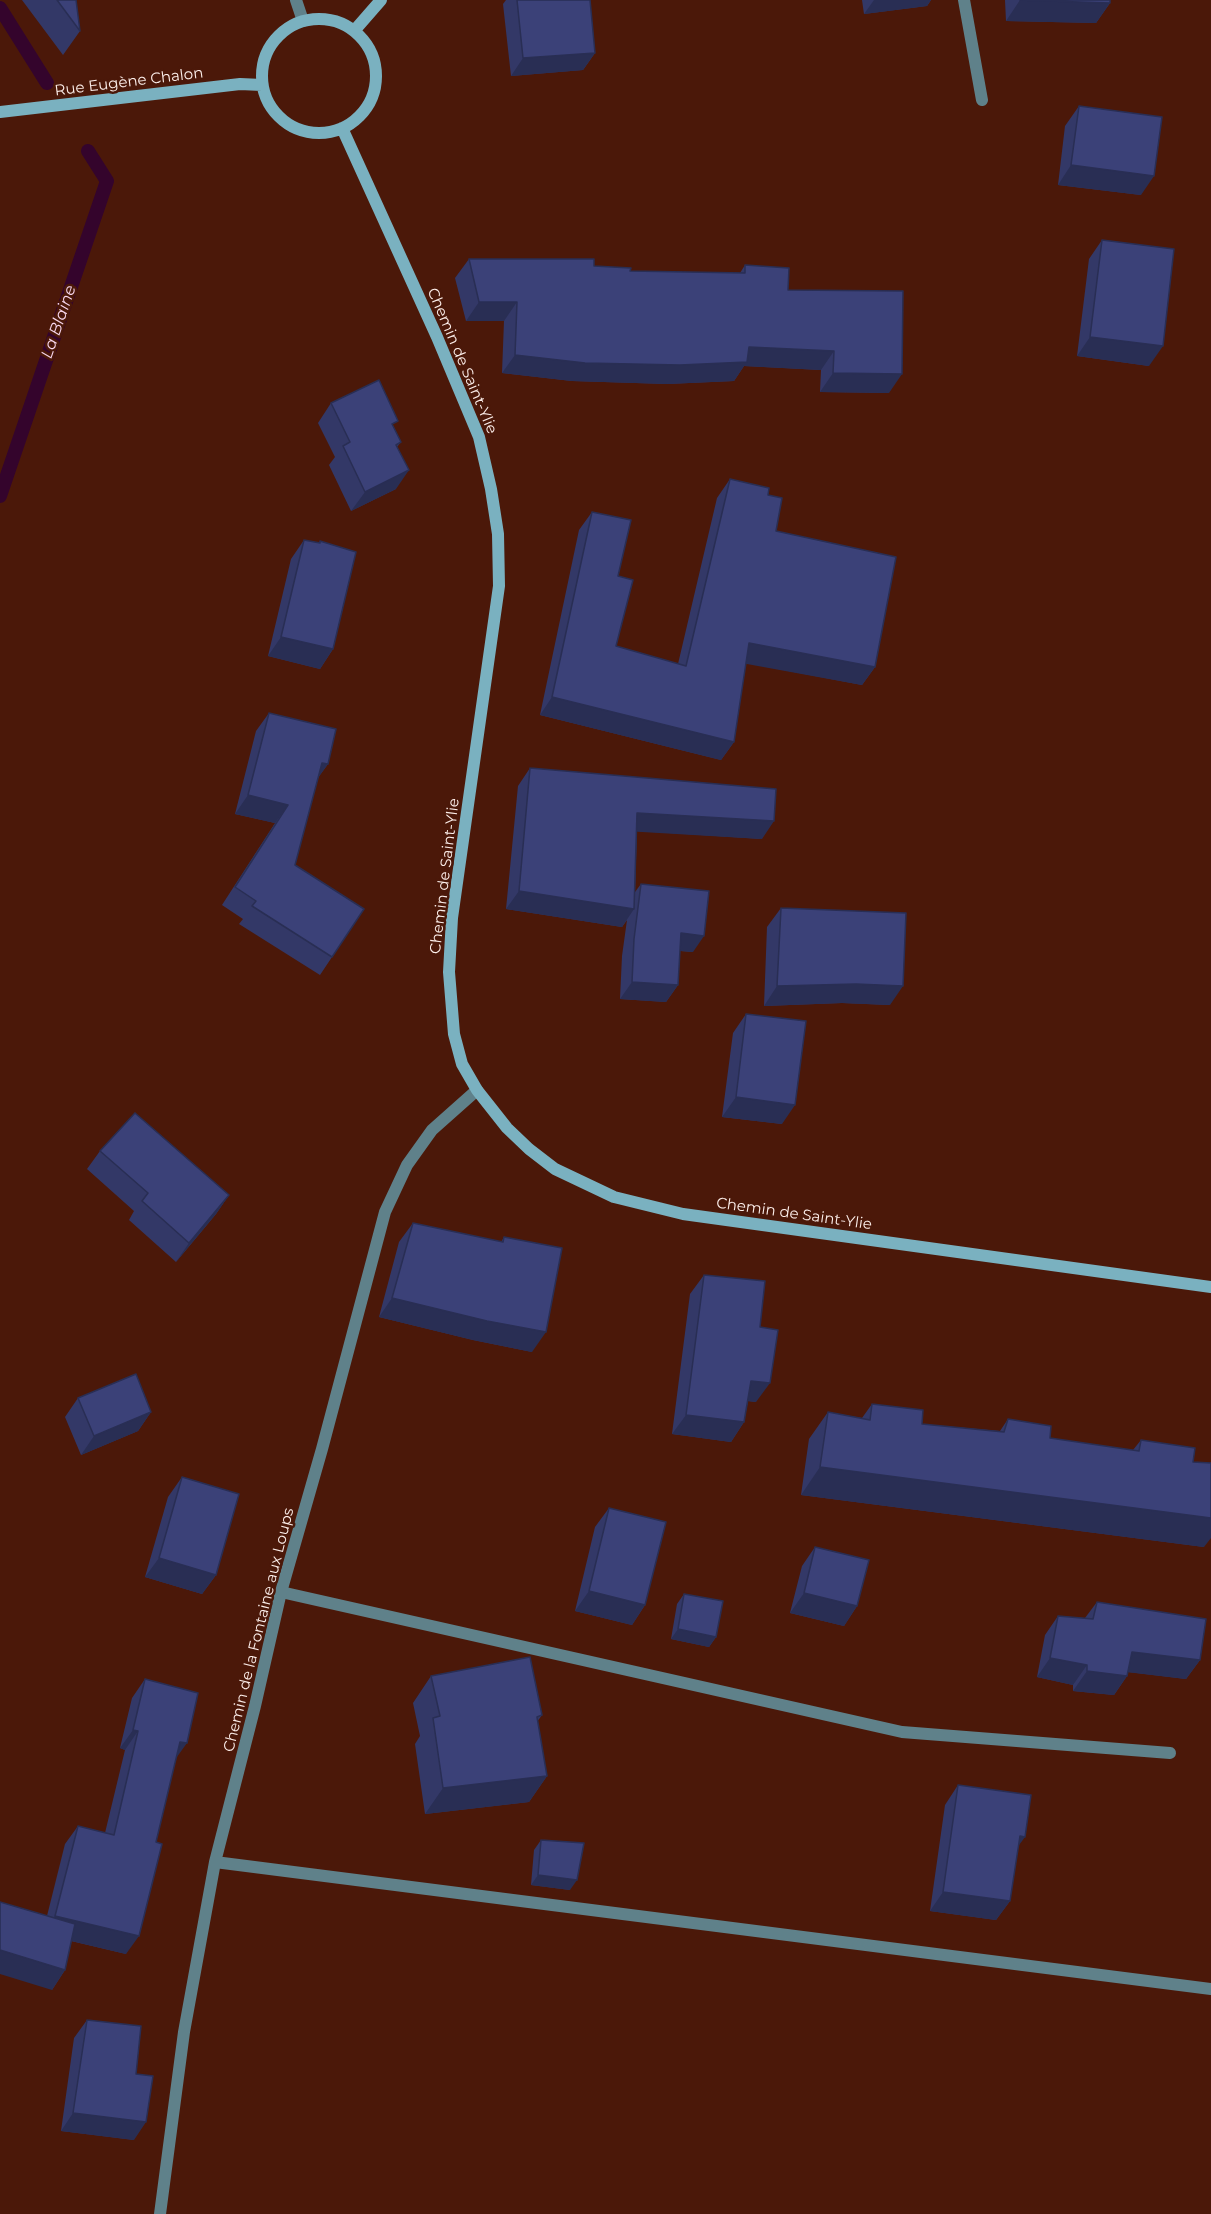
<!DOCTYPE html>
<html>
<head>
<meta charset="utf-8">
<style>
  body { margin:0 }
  canvas { display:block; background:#4b1809 }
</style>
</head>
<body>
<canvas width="1211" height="2214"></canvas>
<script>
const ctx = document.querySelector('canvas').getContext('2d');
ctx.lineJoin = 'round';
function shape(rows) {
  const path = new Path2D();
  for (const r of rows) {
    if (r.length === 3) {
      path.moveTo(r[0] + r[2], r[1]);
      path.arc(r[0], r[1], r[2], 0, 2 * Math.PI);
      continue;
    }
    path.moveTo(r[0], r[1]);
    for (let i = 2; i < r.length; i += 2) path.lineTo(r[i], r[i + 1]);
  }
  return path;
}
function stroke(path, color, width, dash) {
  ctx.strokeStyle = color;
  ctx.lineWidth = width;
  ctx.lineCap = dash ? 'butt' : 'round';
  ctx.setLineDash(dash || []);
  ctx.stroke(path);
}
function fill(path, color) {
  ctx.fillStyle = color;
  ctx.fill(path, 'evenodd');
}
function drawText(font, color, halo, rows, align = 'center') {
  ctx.font = font + ' Montserrat,sans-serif';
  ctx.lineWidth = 5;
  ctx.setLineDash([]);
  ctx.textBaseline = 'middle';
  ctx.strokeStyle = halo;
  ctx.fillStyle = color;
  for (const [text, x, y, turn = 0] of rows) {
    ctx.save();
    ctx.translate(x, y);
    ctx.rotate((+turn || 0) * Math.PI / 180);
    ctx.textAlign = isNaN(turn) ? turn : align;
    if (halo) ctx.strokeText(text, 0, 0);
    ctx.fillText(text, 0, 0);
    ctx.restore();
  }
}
const stream = shape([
  [0,8,47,83],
  [0,496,107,181,88,151]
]);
const lane = shape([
  [281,1592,902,1732,1170,1753]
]);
const street = shape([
  [296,0,303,21],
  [964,0,982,100],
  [215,1862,1211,1989],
  [160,2214,184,2032,215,1862,255,1706,281,1592,322,1449,385,1212,407,1165,432,1130,477,1090]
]);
const secondary = shape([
  [319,76,57],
  [354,31,381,0],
  [0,112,240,84,262,85],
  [342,128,437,337,479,437,491,489,498,534,499,586,452,918,449,972,454,1034,462,1064,477,1090,507,1128,529,1149,555,1169,614,1197,683,1214,1211,1287]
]);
const wall = shape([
  [22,0,76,0,80,31,63,55],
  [506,0,590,0,595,53,583,70,511,76,503,4],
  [862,0,931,0,927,6,864,14],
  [1005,0,1110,0,1110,3,1096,23,1006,21],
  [1079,106,1141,195,1058,185,1065,126],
  [1102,240,1149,366,1077,356,1089,259],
  [469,259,594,266,630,271,740,273,745,265,788,290,889,393,820,392,821,370,744,366,734,381,667,384,572,381,502,373,504,321,466,321,455,278],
  [331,403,393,427,401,442,397,447,396,489,351,511,329,465,335,457,318,423],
  [730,479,768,495,776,531,875,667,862,685,746,663,734,742,721,760,540,715,579,530,592,512,618,576,616,646,678,664,717,498],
  [304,540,319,543,320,541,333,649,320,669,268,656,291,559],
  [269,713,328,764,317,779,295,865,332,957,320,975,239,924,243,919,222,905,275,823,235,814,256,731],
  [530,768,762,839,637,831,635,892,641,884,693,952,680,951,678,985,666,1002,620,999,622,956,627,920,622,927,506,909,518,786],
  [781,908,890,1005,842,1003,764,1006,767,927],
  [746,1014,782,1124,722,1117,733,1033],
  [100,1151,229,1195,216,1214,176,1262,129,1220,134,1211,87,1169],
  [413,1223,501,1242,504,1237,532,1352,473,1340,379,1317,399,1242],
  [704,1275,760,1327,756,1402,748,1401,744,1422,731,1442,672,1434,690,1294],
  [78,1398,151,1412,138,1431,81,1455,65,1417],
  [872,1404,922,1424,1000,1431,1008,1419,1050,1438,1133,1450,1141,1440,1193,1462,1204,1547,801,1495,809,1439,828,1412,862,1418],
  [182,1477,216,1575,202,1594,145,1577,168,1497],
  [609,1508,645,1605,632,1625,575,1611,595,1527],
  [815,1547,857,1606,844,1626,790,1613,802,1566],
  [684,1594,716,1637,709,1647,671,1639,677,1604],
  [1097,1602,1200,1660,1186,1679,1128,1672,1127,1676,1114,1695,1073,1691,1073,1685,1037,1677,1045,1635,1058,1616,1085,1618],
  [431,1676,542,1715,537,1722,547,1776,529,1802,425,1814,415,1744,420,1736,413,1703],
  [145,1679,176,1759,126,1954,71,1941,65,1970,52,1990,47,1916,65,1844,78,1826,105,1833,125,1750,120,1748,132,1698],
  [958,1785,1018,1846,1010,1901,996,1920,930,1911,945,1805],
  [541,1840,570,1890,531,1885,534,1850],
  [87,2020,134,2140,61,2131,74,2038]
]);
const shadedWall = shape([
  [874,0,931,0,927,6,864,14],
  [1020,0,1110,3,1096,23,1006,21],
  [595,53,583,70,511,76,523,58],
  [1071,165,1154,176,1141,195,1058,185],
  [479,302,517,302,504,321,466,321],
  [1090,337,1163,346,1149,366,1077,356],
  [749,347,834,351,821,370,744,366,734,381,667,384,572,381,502,373,515,355],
  [833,373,902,374,889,393,820,392],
  [409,470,396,489,351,511,365,492],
  [281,637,333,649,320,669,268,656],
  [749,643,875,667,862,685,736,662],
  [552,697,734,742,721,760,540,715],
  [322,763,328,764,315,782],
  [248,795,288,805,275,823,235,814],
  [637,813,774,821,762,839,625,831],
  [519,891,634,909,622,927,506,909],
  [681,933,704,936,693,952,670,950],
  [632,982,678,985,666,1002,620,999],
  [856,984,903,986,890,1005,842,1003,764,1006,777,986],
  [736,1097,795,1105,782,1124,722,1117],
  [229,1195,216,1214,176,1262,189,1243],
  [392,1298,546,1332,532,1352,473,1340,379,1317],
  [751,1381,770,1383,756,1402,737,1400],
  [151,1412,138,1431,81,1455,94,1436],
  [686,1415,744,1422,731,1442,672,1434],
  [820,1467,1211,1518,1211,1538,1204,1547,801,1495],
  [159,1558,216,1575,202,1594,145,1577],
  [589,1591,645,1605,632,1625,575,1611],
  [804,1593,857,1606,844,1626,790,1613],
  [678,1629,716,1637,709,1647,671,1639],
  [1132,1652,1200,1660,1186,1679,1118,1671],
  [1050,1658,1087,1665,1073,1685,1037,1677],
  [1087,1671,1127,1676,1114,1695,1073,1691],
  [133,1730,138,1731,125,1750,120,1748],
  [180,1742,187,1743,174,1761],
  [547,1776,529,1802,425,1814,443,1788],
  [1020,1836,1025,1837,1011,1856],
  [538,1875,577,1880,570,1890,531,1885],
  [943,1892,1010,1901,996,1920,930,1911],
  [55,1916,139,1936,126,1954,42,1934],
  [0,1950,65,1970,52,1990,0,1974],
  [73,2113,146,2122,134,2140,61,2131]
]);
const building = shape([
  [57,0,76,0,80,31,57,0],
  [517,0,590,0,595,53,523,58,517,0],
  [1020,0,1110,0,1110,3,1020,0],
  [1079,106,1162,117,1154,176,1071,165,1079,106],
  [1102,240,1174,249,1163,346,1090,337,1102,240],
  [469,259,594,259,594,266,631,268,630,271,745,273,745,265,789,268,788,290,903,291,902,374,833,373,834,351,749,347,747,362,680,365,585,363,515,355,517,302,479,302,469,259],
  [379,380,398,421,392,424,401,442,396,445,409,470,365,492,343,446,350,442,331,403,379,380],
  [730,479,769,488,768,495,782,498,776,531,896,557,875,667,749,643,734,742,552,697,592,512,631,520,618,576,633,580,616,646,686,666,730,479],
  [304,540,320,543,320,541,356,552,333,649,281,637,304,540],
  [269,713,336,729,328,764,322,763,295,865,364,909,332,957,252,906,256,901,235,887,288,805,248,795,269,713],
  [530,768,776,789,774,821,637,813,634,909,519,891,530,768],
  [641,884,709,891,704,936,681,933,678,985,632,982,634,939,641,884],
  [781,908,906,913,903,986,856,984,777,986,781,908],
  [746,1014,806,1021,795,1105,736,1097,746,1014],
  [135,1113,229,1195,189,1243,142,1201,148,1193,100,1151,135,1113],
  [413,1223,503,1242,504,1237,562,1248,546,1332,487,1321,392,1298,413,1223],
  [704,1275,765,1281,760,1327,778,1330,770,1383,751,1381,744,1422,686,1415,704,1275],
  [136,1374,151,1412,94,1436,78,1398,136,1374],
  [872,1404,923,1410,922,1424,1004,1432,1008,1419,1051,1426,1050,1438,1139,1451,1141,1440,1195,1448,1193,1462,1211,1463,1211,1518,820,1467,828,1412,870,1420,872,1404],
  [182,1477,239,1494,216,1575,159,1558,182,1477],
  [609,1508,666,1522,645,1605,589,1591,609,1508],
  [815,1547,869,1560,857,1606,804,1593,815,1547],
  [684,1594,723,1601,716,1637,678,1629,684,1594],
  [1097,1602,1206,1619,1200,1660,1132,1652,1127,1676,1087,1671,1087,1665,1050,1658,1058,1616,1093,1619,1097,1602],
  [530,1657,542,1715,537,1717,547,1776,443,1788,433,1718,440,1716,431,1676,530,1657],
  [145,1679,198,1693,187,1743,180,1742,156,1842,162,1844,139,1936,55,1916,78,1826,114,1835,138,1731,133,1730,145,1679],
  [958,1785,1031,1795,1025,1837,1020,1836,1010,1901,943,1892,958,1785],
  [541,1840,584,1843,577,1880,538,1875,541,1840],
  [0,1902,75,1924,65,1970,0,1950,0,1902],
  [87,2020,141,2026,136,2074,153,2076,146,2122,73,2113,87,2020]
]);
const streetNames = [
  ["Rue Eugène Chalon",129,82,-7],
  ["Chemin de Saint-Ylie",462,361,67],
  ["Chemin de Saint-Ylie",445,876,-83],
  ["Chemin de Saint-Ylie",794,1214,8],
  ["Chemin de la Fontaine aux Loups",259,1630,-76]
];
const waterNames = [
  ["La Blaine",59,322,-71]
];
stroke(stream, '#34042c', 14);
stroke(lane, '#5f818a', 12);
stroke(street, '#5f818a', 12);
stroke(secondary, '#7ab1c0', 12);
fill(wall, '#333867');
fill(shadedWall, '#292e54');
fill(building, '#3b4178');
stroke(building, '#292e54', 1.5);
drawText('15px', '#fdefeb', '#4b1809', streetNames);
drawText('italic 16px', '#f9d8f0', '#4b1809', waterNames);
</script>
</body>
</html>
